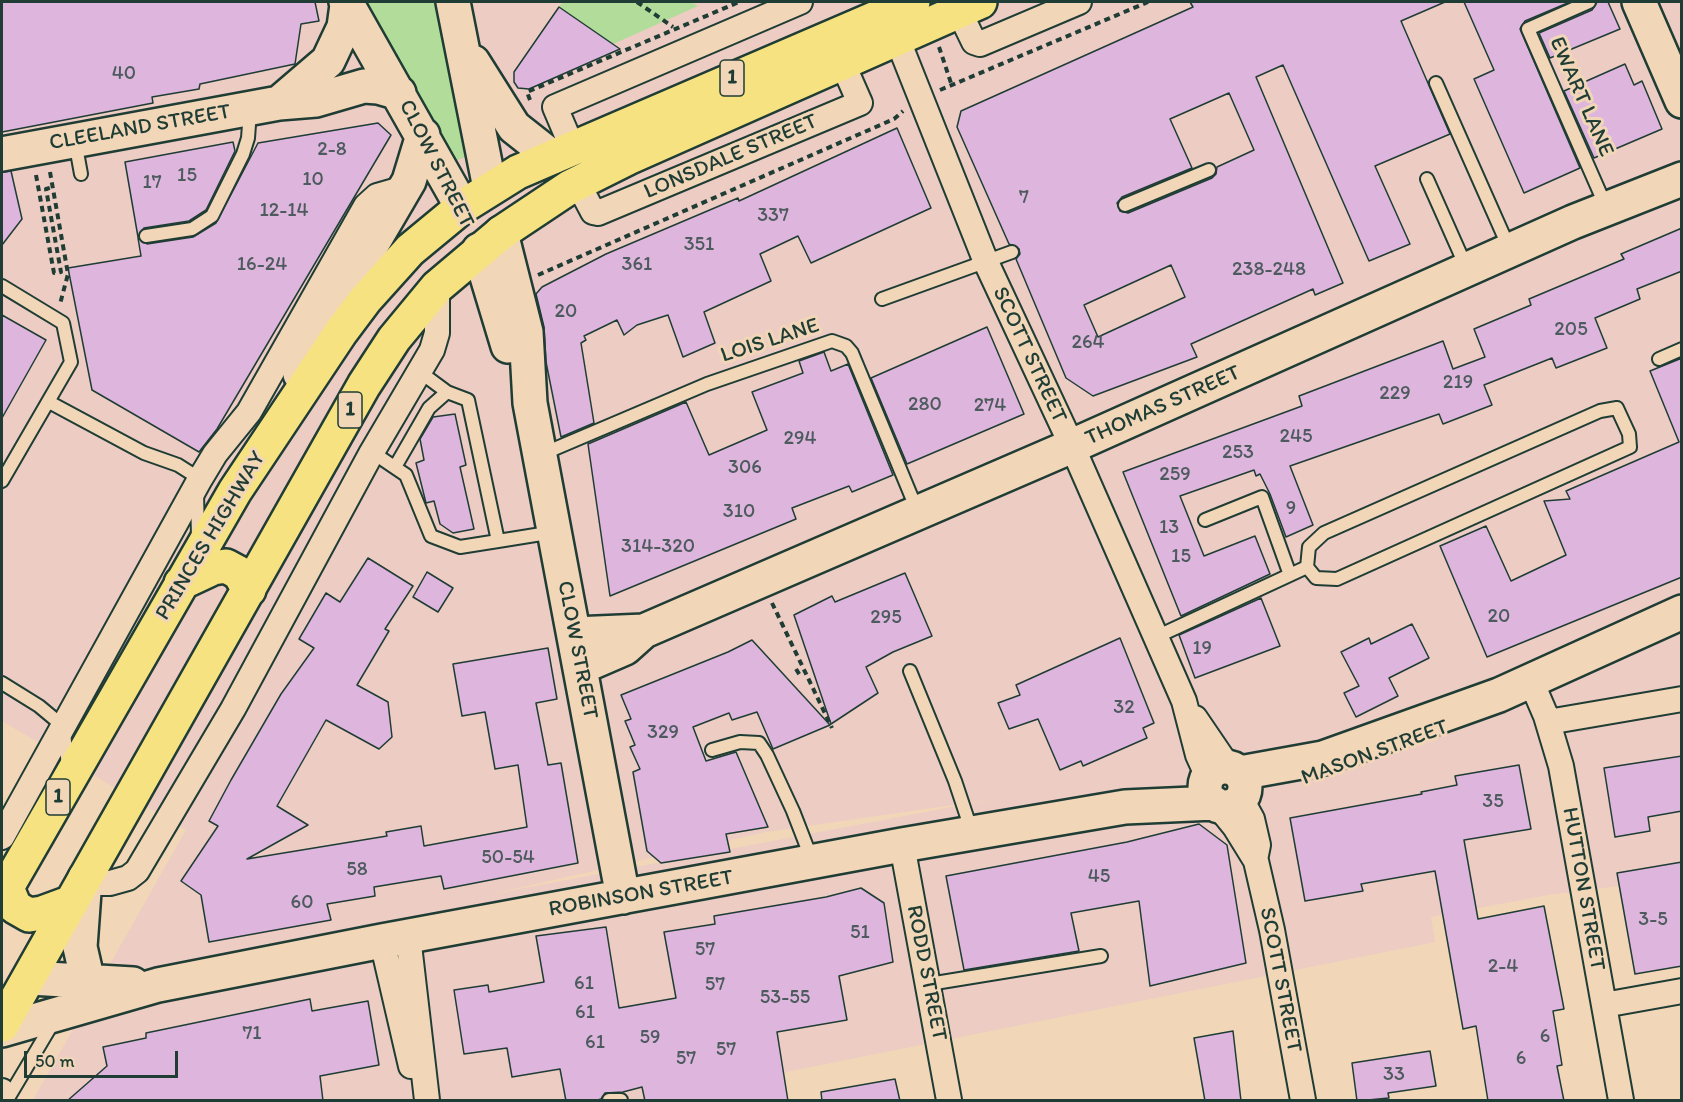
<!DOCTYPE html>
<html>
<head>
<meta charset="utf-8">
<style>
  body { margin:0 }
  #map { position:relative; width:1683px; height:1102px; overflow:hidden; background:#f2d6b8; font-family:Itim,sans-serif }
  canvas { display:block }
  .frame { position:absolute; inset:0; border:3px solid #1f3d34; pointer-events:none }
  .scale { position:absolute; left:24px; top:1051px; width:154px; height:27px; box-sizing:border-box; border:3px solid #1f3d34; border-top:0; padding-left:8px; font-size:18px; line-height:21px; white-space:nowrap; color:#1f3d34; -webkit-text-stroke:4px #f2d6b8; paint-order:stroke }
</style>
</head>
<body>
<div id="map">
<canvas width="1683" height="1102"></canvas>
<div class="frame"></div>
<div class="scale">50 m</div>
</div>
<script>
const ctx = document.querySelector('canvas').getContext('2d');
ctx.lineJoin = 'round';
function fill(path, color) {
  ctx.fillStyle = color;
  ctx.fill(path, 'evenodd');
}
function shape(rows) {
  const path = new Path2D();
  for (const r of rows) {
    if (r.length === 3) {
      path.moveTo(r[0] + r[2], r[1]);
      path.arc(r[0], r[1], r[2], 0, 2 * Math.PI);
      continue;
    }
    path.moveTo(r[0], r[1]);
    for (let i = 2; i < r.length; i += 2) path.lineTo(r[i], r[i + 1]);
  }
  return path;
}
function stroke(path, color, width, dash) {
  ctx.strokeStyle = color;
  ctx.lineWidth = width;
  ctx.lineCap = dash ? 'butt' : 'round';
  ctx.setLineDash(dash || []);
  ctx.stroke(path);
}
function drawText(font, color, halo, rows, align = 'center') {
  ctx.font = font + ' Itim,sans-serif';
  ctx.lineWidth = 6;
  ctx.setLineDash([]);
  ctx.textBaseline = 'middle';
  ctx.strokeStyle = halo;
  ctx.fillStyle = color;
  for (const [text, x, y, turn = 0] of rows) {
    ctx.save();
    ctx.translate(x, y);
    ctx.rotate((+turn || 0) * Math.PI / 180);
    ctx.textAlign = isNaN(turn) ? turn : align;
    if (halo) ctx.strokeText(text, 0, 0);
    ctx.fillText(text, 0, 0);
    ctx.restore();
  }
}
const built = shape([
  [2,2,1681,2,1681,966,1635,974,1618,886,1548,895,1431,917,1435,942,646,1100,33,1100,186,830,2,721],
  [994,799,488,895,487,895,766,832]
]);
const green = shape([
  [358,2,436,2,465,157,453,162],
  [563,2,690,2,698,6,613,44,559,7]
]);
const building = shape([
  [2,2,315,2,319,21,301,24,295,64,200,84,199,89,152,97,153,103,2,132,2,2],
  [1190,2,1445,2,1401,21,1450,134,1375,166,1410,244,1369,261,1283,65,1256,77,1343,283,1315,295,1313,289,1191,344,1197,357,1093,396,1066,378,1016,259,1020,254,1019,249,1009,244,957,127,961,111,1193,7,1190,2],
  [1229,93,1254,150,1217,167,1216,174,1212,178,1128,213,1120,211,1117,203,1122,197,1192,168,1170,119,1229,93],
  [1171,265,1185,297,1098,337,1084,305,1171,265],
  [1464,2,1570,2,1525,21,1520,29,1580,168,1524,193,1474,79,1494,70,1464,2],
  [1597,2,1608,2,1620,29,1550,58,1539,33,1592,10,1597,2],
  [559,7,620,49,529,89,518,88,514,82,514,72,559,7],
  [1625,64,1634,85,1642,81,1662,129,1594,158,1564,91,1625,64],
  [378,123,391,135,217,429,199,452,92,390,68,268,141,256,138,238,147,244,193,237,216,223,258,143,378,123],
  [897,128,931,208,811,263,798,236,760,254,771,281,704,312,715,343,683,357,668,315,637,325,624,335,617,320,584,336,586,340,581,343,594,423,561,437,546,362,544,327,536,294,542,287,606,254,738,198,739,201,897,128],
  [233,142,235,151,206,210,189,221,144,228,138,237,125,162,233,142],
  [11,171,22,219,2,245,2,172,11,171],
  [1682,228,1682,271,1637,289,1640,299,1595,318,1607,348,1556,368,1552,358,1484,385,1492,405,1443,424,1439,414,1290,466,1313,525,1286,537,1270,494,1260,474,1256,476,1254,470,1180,496,1204,556,1255,536,1270,574,1181,616,1123,472,1302,406,1299,396,1443,341,1453,369,1485,357,1474,329,1531,305,1529,299,1624,259,1621,254,1682,228],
  [2,315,46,340,2,418,2,315],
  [987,327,1024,414,907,464,871,378,987,327],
  [824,352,831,371,848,364,893,475,852,492,849,486,792,508,796,519,610,596,588,444,686,402,709,455,767,430,752,392,803,373,799,361,824,352],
  [1682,358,1682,577,1487,657,1440,546,1486,526,1511,581,1566,555,1544,501,1570,499,1566,491,1679,442,1650,371,1682,358],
  [455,414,466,465,460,467,474,529,453,533,440,524,434,501,426,503,416,463,424,460,420,439,433,417,455,414],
  [368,558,413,586,385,629,389,631,357,685,388,702,392,737,379,749,326,720,277,806,308,825,247,859,387,836,386,832,421,826,424,846,527,827,518,765,495,769,485,712,462,716,453,664,548,648,557,699,536,703,548,765,561,763,578,863,444,889,441,876,374,887,375,896,327,904,331,920,209,942,201,895,181,881,218,826,209,821,231,780,281,694,314,648,299,639,326,593,340,602,368,558],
  [427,572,453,588,438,612,413,597,427,572],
  [905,573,932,636,893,652,866,667,878,693,831,724,794,615,832,596,835,602,905,573],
  [1261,598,1280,646,1195,678,1179,635,1261,598],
  [1412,624,1429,658,1389,678,1398,696,1356,717,1344,693,1359,686,1341,652,1369,638,1371,644,1412,624],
  [1120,638,1154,723,1143,728,1147,738,1083,766,1081,761,1060,770,1038,719,1009,729,998,703,1020,695,1016,685,1120,638],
  [752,640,830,725,773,749,757,712,732,720,729,713,693,727,706,761,736,752,768,827,726,834,730,852,661,863,647,851,633,772,640,769,630,747,635,745,625,721,631,719,621,695,728,652,752,640],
  [1682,756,1682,811,1648,817,1650,831,1615,837,1604,768,1682,756],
  [1519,765,1531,829,1464,840,1478,919,1544,906,1564,1009,1553,1011,1562,1065,1557,1066,1564,1101,1488,1101,1476,1026,1463,1029,1435,871,1361,884,1363,891,1305,901,1290,818,1422,794,1421,792,1457,785,1455,776,1519,765],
  [1199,824,1227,845,1246,963,1150,986,1139,901,1071,913,1079,951,964,970,946,876,1127,842,1199,824],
  [1682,862,1682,966,1635,974,1617,873,1682,862],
  [861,888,884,903,893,962,839,976,847,1020,777,1032,788,1101,645,1101,642,1087,623,1092,605,1093,601,1099,594,1101,566,1101,560,1069,512,1077,507,1048,464,1054,454,990,488,985,489,992,544,982,536,936,606,927,619,1008,676,998,664,932,715,924,714,916,826,897,861,888],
  [310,999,312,1011,368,1001,379,1065,320,1076,323,1101,67,1101,107,1066,103,1047,146,1038,146,1033,310,999],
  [1233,1031,1241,1101,1205,1101,1194,1038,1233,1031],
  [1430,1051,1436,1086,1388,1093,1389,1098,1357,1101,1352,1063,1430,1051],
  [895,1079,900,1101,822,1101,821,1092,895,1079]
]);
const path = shape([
  [637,2,673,27],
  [939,47,952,86],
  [940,90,1148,2],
  [530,100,527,92,739,2],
  [50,172,68,274,60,304],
  [36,175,54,273,61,272,46,189,53,187],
  [538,275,894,119,903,111],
  [772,603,832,728],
  [796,669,801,677]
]);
const lane = shape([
  [1589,2,1528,29,1607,209],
  [1436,83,1510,250],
  [75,141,81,174],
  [1427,179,1467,269],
  [1125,205,1209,170],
  [146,236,192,229,212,216,243,154,248,138,250,111],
  [2,286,63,323,71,362,2,481],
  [882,299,1012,252],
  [1659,359,1682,349],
  [420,372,447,392,468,400,498,541,554,532],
  [49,402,144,453,178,465,200,479],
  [1617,408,1629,434,1630,447,1337,579,1316,578,1307,567,1309,547,1324,533,1600,411,1617,408],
  [372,452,406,475,431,536,460,547,498,541],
  [540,455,707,384,832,341,846,346,852,353,917,510],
  [395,467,429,408,447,392],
  [197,492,198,538],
  [1205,520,1262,497,1290,575],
  [1156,637,1307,567],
  [910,671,955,781,972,832],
  [2,683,39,706,63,726,68,765],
  [712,750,740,742,759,743,767,755,793,811,812,860],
  [929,984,1101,956],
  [7,1100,54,1021],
  [609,1100,621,1100]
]);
const street = shape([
  [959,11,974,42,980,44,1079,2],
  [897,38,986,262,1072,446,1184,701,1198,755,1208,777],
  [572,147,555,107,800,2],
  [570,187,584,195,593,212,598,213,860,103,842,62],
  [1531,681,1546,716,1561,766,1621,1100],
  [1195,718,1229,768],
  [1548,722,1682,699],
  [1241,799,1252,819,1258,845,1256,855],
  [1218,806,1235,827,1256,861,1272,930,1303,1100],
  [2,837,200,479,215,454,249,412,366,206,377,196,405,188],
  [902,845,949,1100],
  [85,878,101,883,110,883,128,878,137,871,233,709,372,452,432,350,437,333,437,287],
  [408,936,427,1100],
  [382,941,411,1066],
  [1604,1005,1682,991],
  [2,1091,2,1100]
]);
const secondary = shape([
  [346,2,462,207],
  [453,2,490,188],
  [1639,2,1682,101],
  [473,62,514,127,552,157],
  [279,103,328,61,344,27,347,5],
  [2,154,279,103,316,100,364,86,378,87,399,93],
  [501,233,526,332,530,403,623,897],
  [479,250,508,346],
  [300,374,319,335,409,181,423,135],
  [574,634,644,631],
  [581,667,625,648,644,631,1072,446,1573,222,1682,179],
  [1225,787,20],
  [1240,773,1323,758,1499,695,1682,612],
  [85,878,80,947,88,982],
  [30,978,133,984],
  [2,1030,158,985,382,941,902,845,1125,807,1214,803]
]);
const highway = shape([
  [181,583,213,568,226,566,239,573,249,590],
  [7,888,15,907,29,915,42,913,72,902],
  [2,896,235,491,341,332,365,300,410,250,462,207,518,172,913,2],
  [2,1025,364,385,394,339,437,287,501,233,570,187,628,158,980,2]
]);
const numberNames = [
  ["40",124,74],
  ["2-8",332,150],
  ["15",187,176],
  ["10",313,180],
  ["17",152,183],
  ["7",1024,198],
  ["12-14",284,211],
  ["337",773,216],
  ["351",699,245],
  ["16-24",262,265],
  ["361",637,265],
  ["238-248",1269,270],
  ["20",566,312],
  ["205",1571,330],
  ["264",1088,343],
  ["219",1458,383],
  ["229",1395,394],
  ["280",925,405],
  ["274",990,406],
  ["245",1296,437],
  ["294",800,439],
  ["253",1238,453],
  ["306",745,468],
  ["259",1175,475],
  ["9",1291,509],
  ["310",739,512],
  ["13",1169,528],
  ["314-320",658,547],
  ["15",1181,557],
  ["20",1499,617],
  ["295",886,618],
  ["19",1202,649],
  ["32",1124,708],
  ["329",663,733],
  ["35",1493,802],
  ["50-54",508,858],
  ["58",357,870],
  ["45",1099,877],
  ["60",302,903],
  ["3-5",1653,920],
  ["51",860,933],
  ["57",705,950],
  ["2-4",1503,967],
  ["61",584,984],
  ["57",715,985],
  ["53-55",785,998],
  ["61",585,1013],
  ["71",252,1034],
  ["6",1545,1037],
  ["59",650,1038],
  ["61",595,1043],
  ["57",726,1050],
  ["57",686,1059],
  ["6",1521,1059],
  ["33",1394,1075]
];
const shields = [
  [732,78,24],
  [350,410,24],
  [58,797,24]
];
const shieldNames = [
  ["1",732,78],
  ["1",350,410],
  ["1",58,797]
];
const streetNames = [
  ["EWART LANE",1581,97,66],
  ["CLEELAND STREET",140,128,-10],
  ["LONSDALE STREET",731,157,-23],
  ["CLOW STREET",436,164,63],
  ["LOIS LANE",770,341,-18],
  ["SCOTT STREET",1029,355,65],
  ["THOMAS STREET",1163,406,-24],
  ["PRINCES HIGHWAY",211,536,-59],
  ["CLOW STREET",577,650,79],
  ["MASON STREET",1375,753,-20],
  ["HUTTON STREET",1583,889,80],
  ["ROBINSON STREET",641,894,-10],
  ["RODD STREET",926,973,79],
  ["SCOTT STREET",1280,980,79]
];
fill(built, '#ecccc3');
fill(green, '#b2dc99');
fill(building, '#ddb5dd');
stroke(building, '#1f3d34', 1.5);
stroke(lane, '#1f3d34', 16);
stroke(street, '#1f3d34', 28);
stroke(secondary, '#1f3d34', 38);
stroke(highway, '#1f3d34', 38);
stroke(path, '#1f3d34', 4, [6, 4.5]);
stroke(lane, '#f2d6b8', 12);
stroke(street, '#f2d6b8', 24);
stroke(secondary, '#f2d6b8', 33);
stroke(highway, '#f6e281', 33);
drawText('20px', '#4e5b5e', null, numberNames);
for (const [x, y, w] of shields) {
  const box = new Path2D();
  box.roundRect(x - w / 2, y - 18, w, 36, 4.5);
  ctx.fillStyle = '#f2d6b8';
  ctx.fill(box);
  stroke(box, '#1f3d34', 1.5);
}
drawText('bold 21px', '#1f3d34', null, shieldNames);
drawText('22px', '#1f3d34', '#f2d6b8', streetNames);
</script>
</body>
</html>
